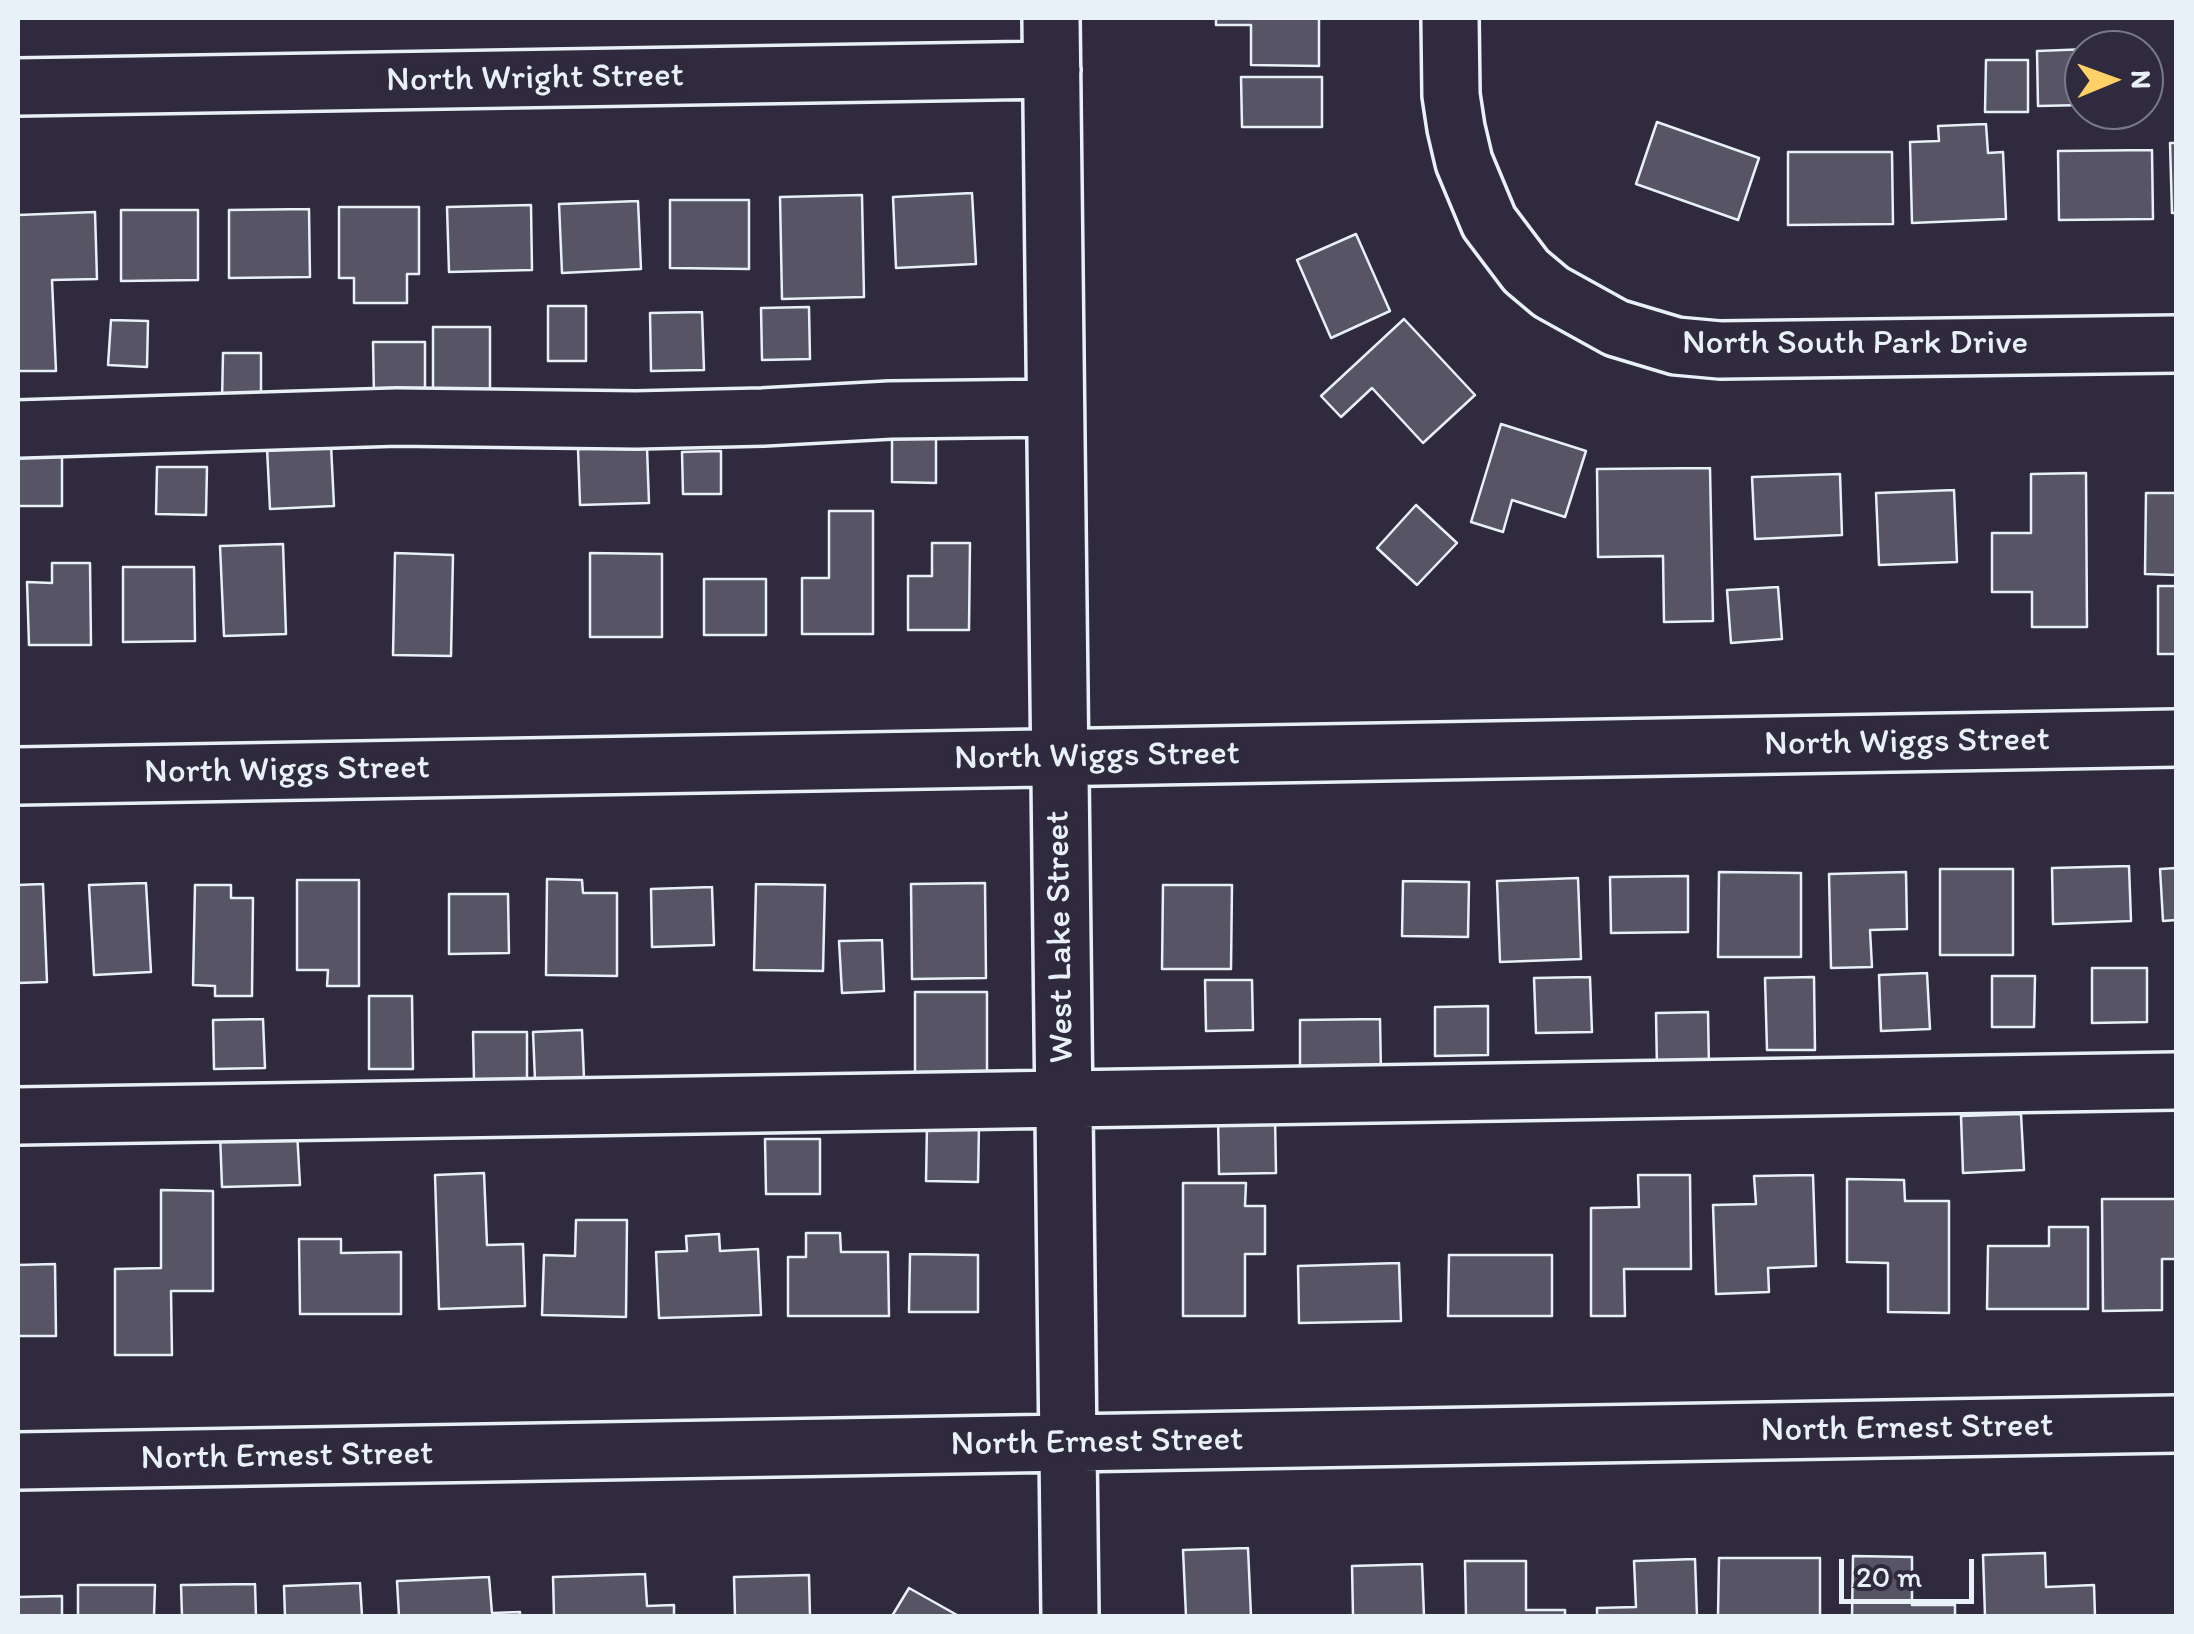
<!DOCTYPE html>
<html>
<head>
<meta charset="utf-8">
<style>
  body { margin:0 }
  #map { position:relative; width:2194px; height:1634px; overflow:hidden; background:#2f2a3d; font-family:Itim,sans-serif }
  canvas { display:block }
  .frame { position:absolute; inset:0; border:20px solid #e8f1f8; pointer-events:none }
  .north { position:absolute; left:2064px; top:30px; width:100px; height:100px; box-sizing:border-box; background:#2f2a3d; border:2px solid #797a88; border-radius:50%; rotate:89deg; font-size:28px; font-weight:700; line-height:40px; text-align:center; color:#e8f1f8 }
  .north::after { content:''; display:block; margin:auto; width:35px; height:45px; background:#ffd166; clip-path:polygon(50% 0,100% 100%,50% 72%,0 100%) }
  .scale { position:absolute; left:1839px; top:1559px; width:135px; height:45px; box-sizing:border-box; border:5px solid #e8f1f8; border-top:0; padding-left:12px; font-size:30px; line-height:35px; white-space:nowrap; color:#e8f1f8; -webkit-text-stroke:8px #2f2a3d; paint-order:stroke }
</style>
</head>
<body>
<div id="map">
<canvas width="2194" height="1634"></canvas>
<div class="frame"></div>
<div class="north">N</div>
<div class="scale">20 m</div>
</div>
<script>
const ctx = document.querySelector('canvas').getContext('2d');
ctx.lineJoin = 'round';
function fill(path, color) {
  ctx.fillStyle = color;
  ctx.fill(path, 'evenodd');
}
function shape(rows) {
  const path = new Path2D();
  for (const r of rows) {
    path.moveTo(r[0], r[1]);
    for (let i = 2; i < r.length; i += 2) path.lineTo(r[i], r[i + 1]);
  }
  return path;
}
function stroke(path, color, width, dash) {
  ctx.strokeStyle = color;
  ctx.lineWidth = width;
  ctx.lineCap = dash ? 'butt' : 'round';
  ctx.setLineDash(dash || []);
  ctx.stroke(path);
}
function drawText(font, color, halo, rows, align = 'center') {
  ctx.font = font + ' Itim,sans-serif';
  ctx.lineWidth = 10;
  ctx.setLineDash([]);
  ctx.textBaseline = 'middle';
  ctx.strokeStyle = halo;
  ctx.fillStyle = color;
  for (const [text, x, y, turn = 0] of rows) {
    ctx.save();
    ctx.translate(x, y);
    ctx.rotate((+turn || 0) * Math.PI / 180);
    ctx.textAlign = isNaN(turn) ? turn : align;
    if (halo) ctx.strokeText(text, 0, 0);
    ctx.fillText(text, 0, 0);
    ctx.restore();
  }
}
const building = shape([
  [1216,18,1319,18,1319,66,1251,65,1251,25,1216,25,1216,18],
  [2089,49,2084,50,2084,105,2038,106,2037,51,2089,49],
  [1986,60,2028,60,2028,112,1985,112,1986,60],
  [1241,77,1322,77,1322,127,1242,127,1241,77],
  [1657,122,1759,158,1738,220,1636,184,1657,122],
  [1986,124,1988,153,2003,152,2006,219,1912,223,1910,142,1939,141,1938,126,1986,124],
  [2170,143,2176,143,2176,213,2172,213,2170,143],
  [2152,150,2153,219,2059,220,2058,151,2152,150],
  [1788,152,1892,152,1893,224,1788,225,1788,152],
  [972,193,976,264,896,268,893,197,972,193],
  [862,195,864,297,782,299,780,197,862,195],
  [670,200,749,200,749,269,670,268,670,200],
  [638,201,641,269,562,273,559,204,638,201],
  [531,205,532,270,449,272,447,207,531,205],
  [339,207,419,207,419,274,407,274,407,303,354,303,354,278,339,278,339,207],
  [309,209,310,277,229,278,229,210,309,209],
  [121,210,198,210,198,280,121,281,121,210],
  [95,212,97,279,52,280,56,371,18,371,18,215,95,212],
  [1356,234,1390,311,1331,338,1297,260,1356,234],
  [548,306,586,306,586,361,548,361,548,306],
  [809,307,810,359,762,360,761,308,809,307],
  [702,312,704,370,651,371,650,313,702,312],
  [1404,319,1475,395,1423,443,1372,388,1341,417,1321,396,1404,319],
  [111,320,148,321,147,367,108,365,111,320],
  [433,327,490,327,490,397,433,398,433,327],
  [373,342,425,342,425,397,374,397,373,342],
  [223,353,261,353,261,402,222,402,223,353],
  [1501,424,1586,451,1565,517,1512,500,1503,532,1471,522,1501,424],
  [892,438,936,438,936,483,892,482,892,438],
  [331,445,334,506,270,509,267,448,331,445],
  [647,447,649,503,580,505,578,449,647,447],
  [721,451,721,494,683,494,682,452,721,451],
  [18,452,62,452,62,506,18,506,18,452],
  [157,467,207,467,206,515,156,514,157,467],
  [1710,468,1713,621,1664,622,1663,556,1598,557,1597,469,1710,468],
  [2086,473,2087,627,2032,627,2032,592,1992,592,1992,533,2031,533,2031,474,2086,473],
  [1840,474,1842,535,1755,539,1752,477,1840,474],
  [1954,490,1957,562,1879,565,1876,493,1954,490],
  [2146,493,2176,493,2176,575,2145,574,2146,493],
  [1416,505,1457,543,1417,585,1377,548,1416,505],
  [829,511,873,511,873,634,802,634,802,578,829,578,829,511],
  [932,543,970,543,969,630,908,630,908,576,932,576,932,543],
  [283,544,286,634,224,636,220,546,283,544],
  [395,553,453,555,451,656,393,655,395,553],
  [590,553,662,554,662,637,590,637,590,553],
  [52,563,90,563,91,645,29,645,27,582,52,583,52,563],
  [123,567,194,567,195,641,123,642,123,567],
  [704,579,766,579,766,635,704,635,704,579],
  [2158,586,2176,586,2176,654,2158,654,2158,586],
  [1778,587,1782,639,1731,643,1727,590,1778,587],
  [2129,866,2131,921,2053,924,2052,868,2129,866],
  [2176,868,2176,920,2163,921,2160,869,2176,868],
  [1940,869,2013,869,2013,955,1940,955,1940,869],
  [1719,872,1801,873,1801,957,1718,957,1719,872],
  [1906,872,1907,929,1870,930,1872,967,1831,968,1829,874,1906,872],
  [1688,876,1688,932,1611,933,1610,877,1688,876],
  [1578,878,1581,959,1500,962,1497,881,1578,878],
  [547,879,582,880,583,893,617,893,617,976,546,975,547,879],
  [297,880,359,880,359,986,327,986,328,970,297,970,297,880],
  [1403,881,1469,882,1468,937,1402,936,1403,881],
  [146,883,151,972,94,975,89,885,146,883],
  [985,883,986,978,912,979,911,884,985,883],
  [43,884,47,982,18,983,18,885,43,884],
  [756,884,825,885,823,971,754,970,756,884],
  [195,885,231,885,231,898,253,898,252,996,215,996,215,986,193,985,195,885],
  [1163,885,1232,885,1231,969,1162,969,1163,885],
  [712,887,714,945,652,947,651,889,712,887],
  [449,894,508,894,509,953,449,954,449,894],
  [882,940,884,991,842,993,839,941,882,940],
  [2092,968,2147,968,2147,1022,2092,1023,2092,968],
  [1927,973,1930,1029,1881,1031,1879,975,1927,973],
  [1992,976,2035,976,2034,1027,1992,1027,1992,976],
  [1590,977,1592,1032,1536,1033,1534,978,1590,977],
  [1814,977,1815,1050,1767,1050,1765,978,1814,977],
  [1205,980,1252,980,1253,1030,1206,1031,1205,980],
  [915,992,987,992,987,1079,915,1079,915,992],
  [369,996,412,996,413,1069,369,1069,369,996],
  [1488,1006,1488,1055,1435,1056,1435,1007,1488,1006],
  [1708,1012,1709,1069,1657,1069,1656,1013,1708,1012],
  [263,1019,265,1068,214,1069,213,1020,263,1019],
  [1380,1019,1381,1074,1300,1075,1300,1020,1380,1019],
  [582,1030,584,1078,535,1080,533,1032,582,1030],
  [473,1032,527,1032,527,1081,474,1081,473,1032],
  [2021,1114,2024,1170,1963,1173,1961,1116,2021,1114],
  [1275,1116,1276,1173,1219,1174,1218,1117,1275,1116],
  [927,1124,979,1125,978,1182,926,1181,927,1124],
  [297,1131,300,1185,222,1187,220,1134,297,1131],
  [765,1139,820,1139,820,1194,766,1194,765,1139],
  [484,1173,487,1245,523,1244,525,1306,439,1309,435,1175,484,1173],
  [1638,1175,1690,1175,1691,1269,1624,1269,1625,1316,1591,1316,1591,1208,1639,1207,1638,1175],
  [1813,1175,1816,1266,1768,1268,1769,1292,1716,1294,1713,1205,1756,1204,1754,1176,1813,1175],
  [1847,1179,1904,1180,1905,1201,1949,1201,1949,1313,1888,1312,1888,1263,1847,1262,1847,1179],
  [1183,1183,1246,1183,1245,1206,1265,1206,1265,1254,1245,1254,1245,1316,1183,1316,1183,1183],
  [161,1190,213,1191,213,1291,171,1291,172,1355,115,1355,115,1269,161,1268,161,1190],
  [2102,1199,2176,1199,2176,1259,2162,1259,2162,1310,2103,1311,2102,1199],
  [576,1220,627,1220,626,1317,542,1315,544,1255,575,1256,576,1220],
  [2049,1227,2088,1227,2088,1309,1987,1309,1988,1246,2049,1246,2049,1227],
  [806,1233,840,1233,841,1252,888,1252,889,1316,788,1316,788,1257,806,1257,806,1233],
  [719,1234,720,1251,758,1249,761,1315,659,1318,656,1252,687,1251,686,1236,719,1234],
  [299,1239,341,1239,341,1253,401,1252,401,1314,300,1314,299,1239],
  [910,1254,978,1255,978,1312,909,1312,910,1254],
  [1449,1255,1552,1255,1552,1316,1448,1316,1449,1255],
  [1399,1263,1401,1321,1299,1323,1298,1266,1399,1263],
  [55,1264,56,1336,18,1336,18,1265,55,1264],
  [1248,1548,1251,1616,1186,1616,1183,1550,1248,1548],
  [2045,1553,2046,1587,2094,1585,2095,1616,1985,1616,1983,1555,2045,1553],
  [1853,1556,1912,1557,1912,1605,1955,1605,1955,1616,1852,1616,1853,1556],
  [1719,1558,1820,1558,1820,1616,1718,1616,1719,1558],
  [1695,1559,1697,1616,1597,1616,1597,1608,1636,1607,1634,1561,1695,1559],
  [1465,1561,1526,1561,1526,1610,1565,1610,1565,1616,1466,1616,1465,1561],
  [1422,1564,1424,1616,1353,1616,1352,1566,1422,1564],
  [645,1574,647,1606,674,1605,674,1616,554,1616,553,1577,645,1574],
  [809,1575,810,1616,735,1616,734,1577,809,1575],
  [489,1577,492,1613,520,1612,520,1616,399,1616,397,1581,489,1577],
  [360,1583,362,1616,285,1616,284,1586,360,1583],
  [255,1584,256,1616,182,1616,181,1585,255,1584],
  [78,1585,155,1585,154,1616,78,1616,78,1585],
  [909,1588,957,1615,956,1616,892,1616,909,1588],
  [62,1596,62,1616,18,1616,18,1597,62,1596]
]);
const minor = shape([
  [1051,18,1070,1616],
  [1450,18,1451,95,1456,128,1464,162,1489,222,1526,271,1551,292,1616,328,1676,346,1720,350,2176,344],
  [18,87,1052,70],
  [18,429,397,417,636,420,763,417,890,410,1055,408],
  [18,776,2176,738],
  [18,1116,2176,1081],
  [18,1461,2176,1424]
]);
const streetNames = [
  ["North Wright Street",535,79,-1],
  ["North South Park Drive",1855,344],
  ["North Wiggs Street",1907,743,-1],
  ["North Wiggs Street",1097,757,-1],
  ["North Wiggs Street",287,771,-1],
  ["West Lake Street",1061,937,-91],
  ["North Ernest Street",1907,1429,-1],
  ["North Ernest Street",1097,1443,-1],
  ["North Ernest Street",287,1457,-1]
];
fill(building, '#575565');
stroke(building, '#e8f1f8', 2.5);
stroke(minor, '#e8f1f8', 62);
stroke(minor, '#2f2a3d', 55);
drawText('35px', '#e8f1f8', '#2f2a3d', streetNames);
</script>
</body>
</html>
